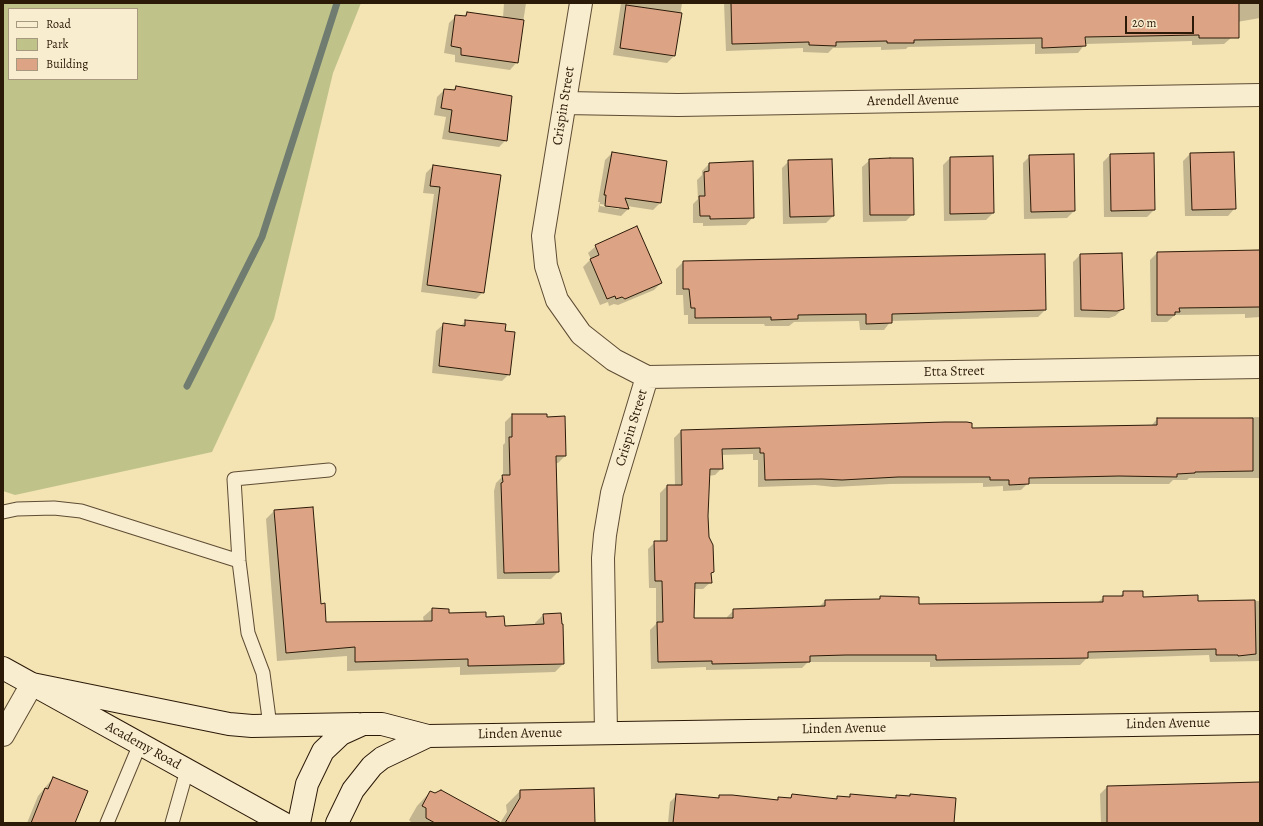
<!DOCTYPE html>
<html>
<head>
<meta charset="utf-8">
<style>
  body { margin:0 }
  #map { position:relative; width:1263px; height:826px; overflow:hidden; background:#f4e3b3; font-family:Alegreya,serif }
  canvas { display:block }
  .frame { position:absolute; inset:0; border:4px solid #2c1a09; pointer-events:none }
  .legend { position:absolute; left:8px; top:8px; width:130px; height:72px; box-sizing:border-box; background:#f8edce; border:1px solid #a6997f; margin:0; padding:5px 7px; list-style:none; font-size:12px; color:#2c1a09 }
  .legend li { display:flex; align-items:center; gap:8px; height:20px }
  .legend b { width:20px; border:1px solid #a6997f }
  .scale { position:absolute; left:1125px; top:16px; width:69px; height:18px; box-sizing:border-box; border:2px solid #2c1a09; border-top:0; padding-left:5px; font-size:12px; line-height:14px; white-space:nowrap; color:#2c1a09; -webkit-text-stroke:3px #f8edce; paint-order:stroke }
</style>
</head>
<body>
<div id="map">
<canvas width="1263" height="826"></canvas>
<div class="frame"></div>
<ul class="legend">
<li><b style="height:5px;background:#f8edce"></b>Road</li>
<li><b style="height:11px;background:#bfc38a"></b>Park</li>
<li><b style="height:11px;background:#dca484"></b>Building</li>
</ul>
<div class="scale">20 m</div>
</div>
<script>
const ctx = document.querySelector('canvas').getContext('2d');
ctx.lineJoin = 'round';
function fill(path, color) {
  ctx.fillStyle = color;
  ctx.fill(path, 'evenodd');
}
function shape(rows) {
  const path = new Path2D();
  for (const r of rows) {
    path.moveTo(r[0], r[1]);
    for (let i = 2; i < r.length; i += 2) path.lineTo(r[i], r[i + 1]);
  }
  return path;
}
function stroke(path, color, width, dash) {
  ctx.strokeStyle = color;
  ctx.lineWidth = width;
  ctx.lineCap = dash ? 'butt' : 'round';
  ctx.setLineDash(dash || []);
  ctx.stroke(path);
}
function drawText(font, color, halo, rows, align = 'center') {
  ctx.font = font + ' Alegreya,serif';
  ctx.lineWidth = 3;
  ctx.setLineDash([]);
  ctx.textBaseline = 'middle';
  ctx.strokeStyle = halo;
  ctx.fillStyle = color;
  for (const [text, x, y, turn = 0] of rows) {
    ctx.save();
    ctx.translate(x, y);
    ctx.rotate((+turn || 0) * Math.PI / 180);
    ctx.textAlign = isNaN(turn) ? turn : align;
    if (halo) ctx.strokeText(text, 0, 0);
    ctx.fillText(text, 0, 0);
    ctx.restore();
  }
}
const green = shape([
  [3,3,361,3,333,73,274,319,212,452,15,495,3,491],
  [9,9,137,9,137,79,9,79]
]);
const shadow = shape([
  [504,3,526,3,517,62,510,70,455,62,455,55,444,53,449,23,456,16,463,17,467,13,503,18],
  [621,3,682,3,674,56,667,63,613,55],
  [724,3,1260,3,1260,18,1231,23,1232,37,1224,44,1192,45,1192,41,1085,44,1078,53,1035,54,1035,44,908,47,906,49,881,50,881,47,833,48,828,53,803,52,803,48,726,51],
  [456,87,506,140,499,147,442,139,446,117,434,115,437,97,444,90,452,91],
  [612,153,660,203,653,210,627,206,628,209,621,216,598,212,600,202,598,202,605,160],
  [600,204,619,207,619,209,600,206],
  [1190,154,1235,208,1228,216,1185,216,1183,161],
  [1110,155,1154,210,1147,217,1104,217,1103,162],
  [1030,156,1074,211,1067,218,1024,219,1023,163],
  [992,157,993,213,986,220,944,221,943,165,950,158],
  [870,160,913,214,906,221,863,222,862,167],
  [789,161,833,216,826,223,783,224,782,168],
  [709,164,753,217,746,225,703,226,703,223,693,223,693,204,698,199,697,180,702,175,702,171],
  [433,166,500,176,483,292,476,299,421,292,434,194,423,193,426,173],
  [596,246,661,283,654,290,618,305,614,304,609,306,608,302,600,305,583,267,591,259,588,253],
  [1260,250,1260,317,1245,318,1245,314,1175,315,1167,322,1151,322,1150,260,1157,253],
  [1080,255,1123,309,1115,316,1109,318,1074,317,1073,262],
  [683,262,1045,310,1038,317,891,321,884,330,860,330,859,321,794,322,789,326,765,326,764,324,688,324,688,315,684,315,683,295,676,295,676,269],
  [466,321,504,332,509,374,502,381,432,373,436,331,444,324,460,326],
  [512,415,546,418,565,456,558,463,555,463,558,572,551,579,497,579,494,491,496,483,503,476,503,445,505,443,505,422],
  [1260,417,1260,478,1189,478,1187,480,1173,480,1169,484,1027,484,1021,490,1003,491,1003,486,983,487,983,483,890,484,834,487,815,485,758,487,758,460,753,460,753,454,721,455,722,468,715,475,708,476,707,516,713,571,710,574,711,582,703,589,694,589,693,619,727,619,727,617,734,610,819,607,825,601,878,600,881,597,918,605,1097,603,1104,597,1119,597,1124,592,1142,598,1197,602,1260,601,1260,661,1210,662,1209,655,1086,659,1080,665,930,667,930,662,808,662,802,668,706,670,706,667,651,669,650,630,656,624,656,588,649,588,648,549,655,542,660,542,660,493,667,486,675,486,674,438,681,431,945,423,971,429,1151,426,1157,419,1232,420,1234,418],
  [274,511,320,605,325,623,424,622,423,617,432,609,448,615,485,618,504,627,535,625,535,623,543,615,563,664,555,672,460,675,460,667,347,671,347,656,277,661,266,519],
  [53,778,74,823,27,823,38,796],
  [1260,784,1260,823,1101,823,1100,794,1107,787],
  [520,791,594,823,500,823,507,812,506,805],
  [430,792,499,823,412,823,409,820,417,806],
  [677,795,717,799,720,796,776,801,779,798,789,799,792,795,835,800,838,797,848,798,851,795,894,799,897,796,908,797,910,795,953,823,668,823,670,802]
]);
const stream = shape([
  [187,386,262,237,337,3]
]);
const building = shape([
  [731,3,1239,3,1239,38,1199,38,1199,35,1085,37,1086,46,1042,48,1042,38,914,40,914,43,887,43,887,41,836,42,836,46,809,45,809,42,732,44,731,3],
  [626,5,682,13,675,56,620,48,626,5],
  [467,12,524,20,518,63,461,55,461,48,451,46,455,15,466,16,467,12],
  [456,86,512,96,507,141,449,132,452,110,441,108,444,89,455,90,456,86],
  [612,152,667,161,661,203,625,198,629,209,605,206,606,195,604,195,612,152],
  [1234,152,1236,209,1192,210,1190,153,1234,152],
  [1154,153,1155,210,1111,211,1110,154,1154,153],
  [1074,154,1075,211,1031,212,1029,155,1074,154],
  [993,156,994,213,950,214,950,157,993,156],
  [890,158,913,158,914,215,870,215,869,159,890,158],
  [832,159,834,216,790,217,788,160,832,159],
  [753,161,754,218,710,219,710,216,700,216,699,196,705,196,704,172,709,171,709,163,753,161],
  [433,165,501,175,484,293,427,285,440,187,430,186,433,165],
  [637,226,662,283,625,299,622,297,616,299,615,296,607,299,590,259,599,255,595,245,637,226],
  [1260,250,1260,307,1179,308,1180,312,1175,312,1175,315,1157,315,1157,252,1260,250],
  [1122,253,1124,309,1117,311,1081,310,1080,254,1122,253],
  [1045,254,1046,310,892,314,892,323,866,324,866,314,798,315,798,319,771,320,771,317,695,318,695,308,691,308,689,289,683,289,683,261,1045,254],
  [465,320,506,324,505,331,515,332,510,375,439,366,443,323,465,326,465,320],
  [512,414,547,414,547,417,565,416,566,456,556,456,559,572,504,573,501,483,503,482,502,475,510,475,509,437,512,437,512,414],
  [1157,418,1253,418,1253,471,1195,472,1195,473,1177,474,1177,477,1119,476,1029,478,1029,484,1009,485,1009,480,990,480,990,477,898,477,842,480,822,479,765,480,764,453,760,453,760,448,722,449,723,469,710,469,708,516,709,537,713,545,714,572,711,573,712,583,695,583,694,618,733,618,733,609,825,606,825,600,880,599,880,596,919,597,919,604,1103,602,1103,596,1123,596,1123,591,1143,591,1143,597,1198,595,1198,601,1255,600,1256,654,1238,656,1238,655,1216,655,1216,649,1088,652,1088,658,936,660,936,655,846,655,810,656,810,662,712,664,712,661,658,662,657,622,663,622,662,581,655,581,654,541,667,541,667,485,682,485,681,430,945,422,967,422,972,423,972,428,1157,425,1157,418],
  [313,507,321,604,325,603,326,622,432,621,432,608,449,609,449,613,486,612,486,617,504,616,505,626,544,624,543,614,561,613,562,624,563,624,564,664,468,666,468,659,355,662,355,647,286,653,274,510,313,507],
  [53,777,88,791,75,823,31,823,45,788,48,789,53,777],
  [1260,782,1260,823,1107,823,1107,786,1260,782],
  [594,788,595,823,505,823,520,798,520,790,594,788],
  [441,790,501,823,435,823,426,818,426,808,422,806,430,791,435,793,441,790],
  [676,794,719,798,719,795,732,795,778,800,778,797,791,798,792,794,837,799,837,796,850,797,850,794,896,798,896,795,910,796,910,794,956,798,954,823,673,823,676,794]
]);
const lane = shape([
  [3,512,17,509,54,508,81,511,239,561],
  [270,726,263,673,248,633,239,561,234,479,329,470],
  [107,823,140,744],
  [172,823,187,770]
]);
const street = shape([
  [581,3,543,236,546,266,557,300,581,334,614,360,647,377,1260,367],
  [565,103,678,105,1260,95],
  [606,733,603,558,605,535,612,493,647,377],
  [3,735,32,684]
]);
const secondary = shape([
  [3,668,283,823],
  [32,684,229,724,252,726,358,724],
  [299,823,307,784,323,751,341,734,363,724,382,724,428,736,1260,723],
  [337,823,353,790,372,766,382,758,428,736]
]);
const streetNames = [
  ["Arendell Avenue",913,101,-1],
  ["Crispin Street",564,106,-81],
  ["Etta Street",954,372,-1],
  ["Crispin Street",632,428,-73],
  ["Linden Avenue",1168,724,-1],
  ["Linden Avenue",844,729,-1],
  ["Linden Avenue",520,734,-1],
  ["Academy Road",143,746,29]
];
fill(green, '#bfc38a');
fill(shadow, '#0003');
stroke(stream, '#707c70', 7);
fill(building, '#dca484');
stroke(building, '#2c1a09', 1);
stroke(lane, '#5e4c34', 15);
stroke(street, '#5e4c34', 24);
stroke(secondary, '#2c1a09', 24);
stroke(lane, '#f8edce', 13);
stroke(street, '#f8edce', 22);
stroke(secondary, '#f8edce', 22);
drawText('14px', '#2c1a09', '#f8edce', streetNames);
</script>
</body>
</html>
